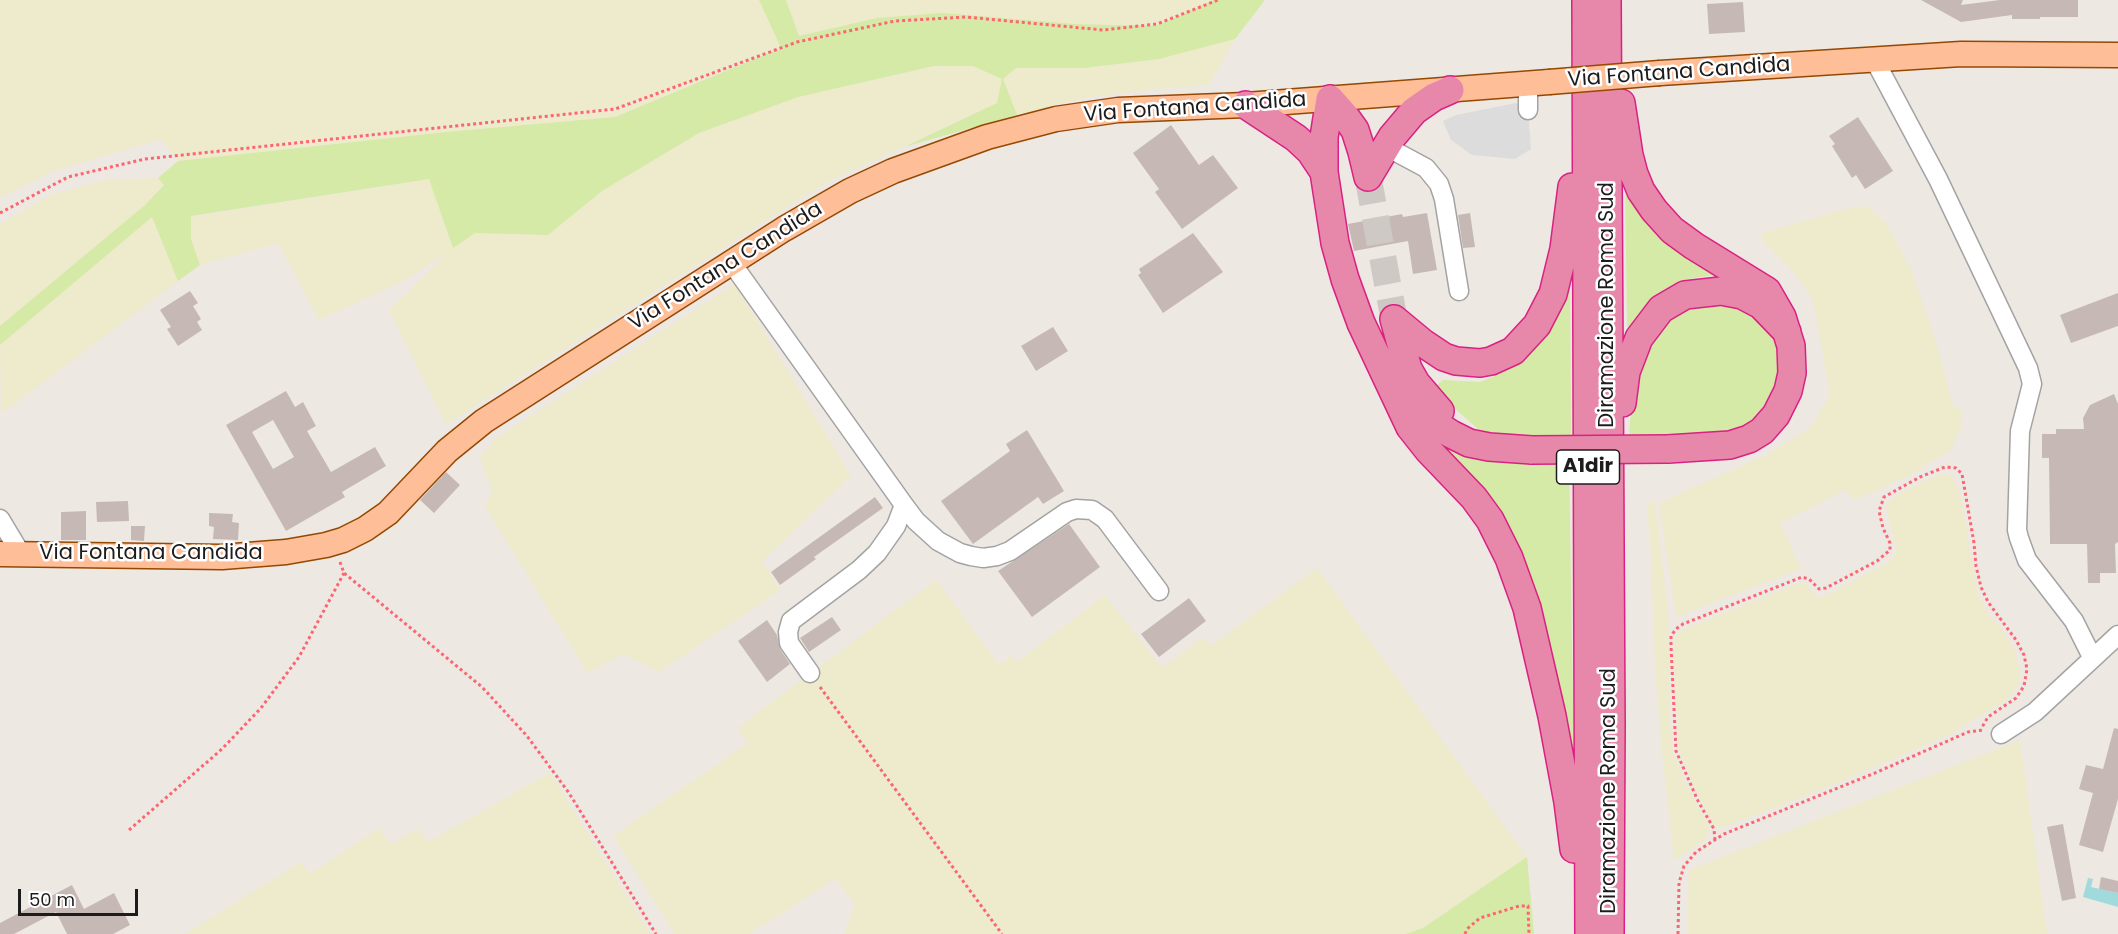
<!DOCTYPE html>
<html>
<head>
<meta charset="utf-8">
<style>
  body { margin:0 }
  #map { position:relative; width:2118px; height:934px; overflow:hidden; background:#eee8e2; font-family:Poppins,sans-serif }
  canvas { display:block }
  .scale { position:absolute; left:18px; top:889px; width:120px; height:27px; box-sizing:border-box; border:3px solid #1c1c1c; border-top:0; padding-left:8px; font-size:18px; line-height:21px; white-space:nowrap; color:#1c1c1c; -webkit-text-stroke:4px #fff; paint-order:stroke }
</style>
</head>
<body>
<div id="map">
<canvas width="2118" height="934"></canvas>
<div class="scale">50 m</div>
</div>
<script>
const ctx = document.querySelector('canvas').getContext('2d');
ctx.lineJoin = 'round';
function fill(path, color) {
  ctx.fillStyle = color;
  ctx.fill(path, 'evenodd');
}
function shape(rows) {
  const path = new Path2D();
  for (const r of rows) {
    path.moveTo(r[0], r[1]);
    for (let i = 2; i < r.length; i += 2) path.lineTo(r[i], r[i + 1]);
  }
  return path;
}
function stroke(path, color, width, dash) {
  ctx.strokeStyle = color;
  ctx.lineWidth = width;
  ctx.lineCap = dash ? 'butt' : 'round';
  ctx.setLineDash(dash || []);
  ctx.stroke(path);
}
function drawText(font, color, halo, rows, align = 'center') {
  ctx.font = font + ' Poppins,sans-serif';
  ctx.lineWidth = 5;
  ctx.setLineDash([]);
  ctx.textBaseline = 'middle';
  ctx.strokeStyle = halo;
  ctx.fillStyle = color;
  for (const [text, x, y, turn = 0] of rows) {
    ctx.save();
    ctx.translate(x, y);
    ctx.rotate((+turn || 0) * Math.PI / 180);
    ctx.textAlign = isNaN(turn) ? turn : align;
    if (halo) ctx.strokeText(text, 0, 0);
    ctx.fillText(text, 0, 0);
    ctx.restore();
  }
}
const farmland = shape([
  [0,0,759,0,781,47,615,117,446,132,178,161,161,139,53,171,0,198],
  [786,0,1214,0,1156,26,877,18,799,36],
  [1235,39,1209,85,1159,89,1087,97,1017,115,1003,80,997,103,827,182,446,424,389,310,449,251,403,281,319,320,278,243,200,265,191,239,191,217,430,179,475,233,548,235,602,191,699,133,798,97,934,66,973,66,1003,79,1016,68,1084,68,1159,59],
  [158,178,164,185,145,205,0,326,0,224,53,194,106,180],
  [1867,206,1886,223,1911,269,1939,352,1953,406,1961,408,1962,425,1951,450,1908,476,1855,500,1845,490,1780,523,1801,569,1676,617,1659,503,1766,455,1810,428,1830,395,1813,300,1793,271,1761,240,1762,233,1846,209],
  [152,216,178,281,1,414,0,345],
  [735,284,851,476,762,561,780,590,659,672,622,654,588,673,485,507,492,491,480,456,498,437],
  [1946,473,1953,477,1961,495,1972,564,1979,596,1989,616,2004,632,2015,651,2020,668,2020,683,2007,700,1950,734,1838,783,1724,827,1715,828,1694,788,1678,748,1673,641,1679,631,1797,584,1805,584,1816,596,1821,598,1889,562,1897,551,1885,506,1898,495,1929,479],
  [1651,501,1655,503,1668,610,1670,724,1673,751,1684,779,1710,828,1706,839,1674,861,1661,742,1655,665,1650,534,1646,509],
  [1317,568,1527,857,1423,928,1406,934,844,934,855,904,835,879,749,934,675,934,613,836,748,743,737,728,936,580,999,665,1012,655,1017,662,1105,595,1162,668,1203,637,1211,646],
  [2020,740,2047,934,1687,934,1689,870],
  [550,773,650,934,185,934,301,862,310,874,379,828,391,844,418,829,428,842]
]);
const grass = shape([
  [759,0,786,0,799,36,877,18,942,13,1075,24,1156,26,1214,0,1265,0,1235,39,1159,59,1084,68,1016,68,1003,79,1017,115,904,147,997,103,1002,79,973,66,934,66,798,97,699,133,602,191,548,235,475,233,453,248,429,179,191,216,191,239,200,265,178,281,152,217,0,345,0,326,145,205,164,185,158,178,178,161,446,132,615,117,781,48],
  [1625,176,1722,274,1687,279,1663,291,1643,309,1630,329,1627,326],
  [1570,279,1571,437,1511,438,1493,435,1478,429,1443,398,1437,388,1438,384,1443,380,1480,382,1497,375,1510,367],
  [1739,300,1775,336,1781,359,1773,400,1753,423,1722,435,1629,436,1634,370,1668,309],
  [1416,424,1483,459,1569,464,1574,764,1535,612],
  [1527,857,1534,934,1406,934,1423,928]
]);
const parking = shape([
  [1516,103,1528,110,1531,149,1515,159,1472,155,1451,140,1443,121,1456,115]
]);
const water = shape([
  [2088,878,2093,879,2091,887,2118,893,2118,907,2083,897]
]);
const building = shape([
  [1921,0,1963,0,1961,5,2000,0,2078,0,2078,17,2040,17,2040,19,2012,19,2012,15,1961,22],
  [1743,2,1745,32,1709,34,1707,4],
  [1858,117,1893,171,1865,189,1856,175,1852,178,1832,146,1835,144,1829,136],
  [1171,125,1199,165,1213,155,1238,188,1182,229,1155,192,1159,189,1133,153],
  [1427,213,1437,270,1413,274,1408,241,1354,251,1348,224,1402,214,1403,217],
  [1470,213,1475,247,1463,248,1458,215],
  [1193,233,1223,272,1163,313,1138,275,1141,273,1139,269],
  [190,291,198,303,193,306,201,319,197,322,202,330,178,346,167,329,171,327,160,310],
  [2118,293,2118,326,2071,343,2060,315],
  [1053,327,1068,351,1036,371,1021,346],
  [286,391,295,407,303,402,316,426,307,431,331,472,375,447,386,466,342,492,345,497,286,531,226,425],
  [273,420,294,457,273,469,252,432],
  [2114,394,2118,404,2118,542,2115,544,2116,573,2100,573,2100,583,2088,583,2087,544,2050,544,2049,458,2042,458,2042,434,2056,434,2056,429,2084,429,2083,418,2090,405],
  [1027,430,1064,491,1043,504,1038,497,973,544,941,501,1010,451,1006,444],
  [446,472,460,485,434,513,420,500],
  [875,497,883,508,814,557,816,559,780,585,771,572],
  [128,501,129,521,97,522,96,502],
  [86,511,86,540,61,540,61,512],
  [209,513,233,514,232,522,239,523,238,540,213,539,214,527,209,526],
  [1069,524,1100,567,1032,617,998,571],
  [131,526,145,526,144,541,131,540],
  [1189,598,1206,621,1159,657,1141,634],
  [832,617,841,630,809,652,800,638],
  [767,620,777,635,780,649,790,664,767,682,738,641],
  [2114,728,2118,729,2118,799,2103,852,2079,845,2093,793,2079,789,2086,765,2103,769],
  [2063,824,2076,898,2062,901,2047,827],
  [2101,877,2118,881,2118,893,2099,889],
  [72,885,84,909,114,893,130,925,113,934,67,934,56,912,14,934,0,934,0,923]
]);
const highwayTunnel = shape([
  [1368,177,1394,319]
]);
const path = shape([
  [0,213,68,177,145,159,615,109,797,42,895,21,966,17,1103,30,1157,24,1218,0],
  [340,562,344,573,482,687,527,736,569,793,656,934],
  [820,687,1002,934],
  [129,830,222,749,261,708,299,657,344,573],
  [1715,840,1714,829,1698,801,1676,751,1671,646,1671,636,1676,629,1683,624,1802,577,1809,579,1819,589,1826,588,1877,561,1890,550,1890,543,1883,528,1879,511,1884,497,1920,477,1945,467,1956,468,1962,474,1974,543,1976,566,1981,587,1988,602,2016,640,2024,655,2027,669,2024,686,2016,698,1988,717,1981,729],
  [1465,934,1467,929,1480,918,1519,906,1528,906,1529,934],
  [1678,934,1679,883,1684,866,1696,852,1724,834,1875,773,1968,732,1983,730]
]);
const minor = shape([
  [1874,59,1938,179,2028,368,2032,384,2020,431,2017,530,2019,538,2027,560,2074,621,2092,657],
  [1528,110,1528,84],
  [1385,146,1426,168,1439,184,1444,199,1459,291],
  [731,262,904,505,916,521,938,541,960,553,971,556,983,558,997,556,1010,551,1067,512,1076,509,1092,510,1105,519,1159,591],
  [0,519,21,554],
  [810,673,789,643,788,632,791,621,859,570,877,553,896,526,904,505],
  [2001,734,2035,712,2118,635]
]);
const major = shape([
  [1660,73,1961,54,2118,55],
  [0,554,222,557,286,552,326,545,343,540,365,529,388,513,447,451,484,421,784,229,850,191,893,171,987,137,1056,119,1118,110,1246,105,1549,82]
]);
const highway = shape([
  [1586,0,1589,934],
  [1607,0,1611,722,1610,934],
  [1330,99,1324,137,1324,172,1335,243,1345,279,1361,323,1410,427,1429,451,1474,498,1490,520,1509,558,1527,608,1552,716,1568,802,1574,849],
  [1330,99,1345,116,1355,130,1362,152,1368,177],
  [1621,103,1629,155,1634,174,1641,191,1654,210,1672,230,1694,246,1767,291,1782,317,1791,346,1792,373,1788,391,1776,415,1762,431,1749,439,1730,445,1668,449],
  [1246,105,1296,138,1310,151,1324,172],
  [1368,177,1392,137,1414,111,1434,97,1450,90],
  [1394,319,1423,343,1444,357,1456,361,1480,363,1491,361,1513,351,1537,325,1553,294,1564,249,1572,187],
  [1394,319,1408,369,1416,383,1440,411],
  [1398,394,1432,422,1451,434,1469,443,1489,447,1532,450],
  [1622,403,1626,372,1639,338,1661,309,1685,295,1721,291,1742,295,1761,305,1787,332]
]);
const majorBridge = shape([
  [1549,82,1660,73]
]);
const highwayBridge = shape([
  [1532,450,1668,449]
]);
const shields = [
  [1588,467,63]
];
const shieldNames = [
  ["A1dir",1588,467]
];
const streetNames = [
  ["Via Fontana Candida",1679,73,-4],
  ["Via Fontana Candida",1195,108,-4],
  ["Via Fontana Candida",726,267,-32],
  ["Diramazione Roma Sud",1608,305,-90],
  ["Via Fontana Candida",151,554],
  ["Diramazione Roma Sud",1610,791,-90]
];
fill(farmland, '#eeeacc');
fill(grass, '#d4eaa6');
fill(parking, '#dcdcdc');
fill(water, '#a1dadd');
fill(building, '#c6b9b5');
stroke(highwayTunnel, '#cec9c4', 27, [27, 14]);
stroke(minor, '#a3a3a3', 21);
stroke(major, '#954800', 27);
stroke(highway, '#da2183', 30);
stroke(path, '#fc6572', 3, [3, 3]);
stroke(minor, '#fff', 18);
stroke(major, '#fdbe98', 24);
stroke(highway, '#e788ab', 27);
stroke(majorBridge, '#954800', 27, []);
stroke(highwayBridge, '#da2183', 30, []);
stroke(majorBridge, '#fdbe98', 24);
stroke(highwayBridge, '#e788ab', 27);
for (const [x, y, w] of shields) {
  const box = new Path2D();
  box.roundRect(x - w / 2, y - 17, w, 34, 4.5);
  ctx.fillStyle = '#fff';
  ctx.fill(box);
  stroke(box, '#1c1c1c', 1.5);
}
drawText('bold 20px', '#1c1c1c', null, shieldNames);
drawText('21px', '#1c1c1c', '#fff', streetNames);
</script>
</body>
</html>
